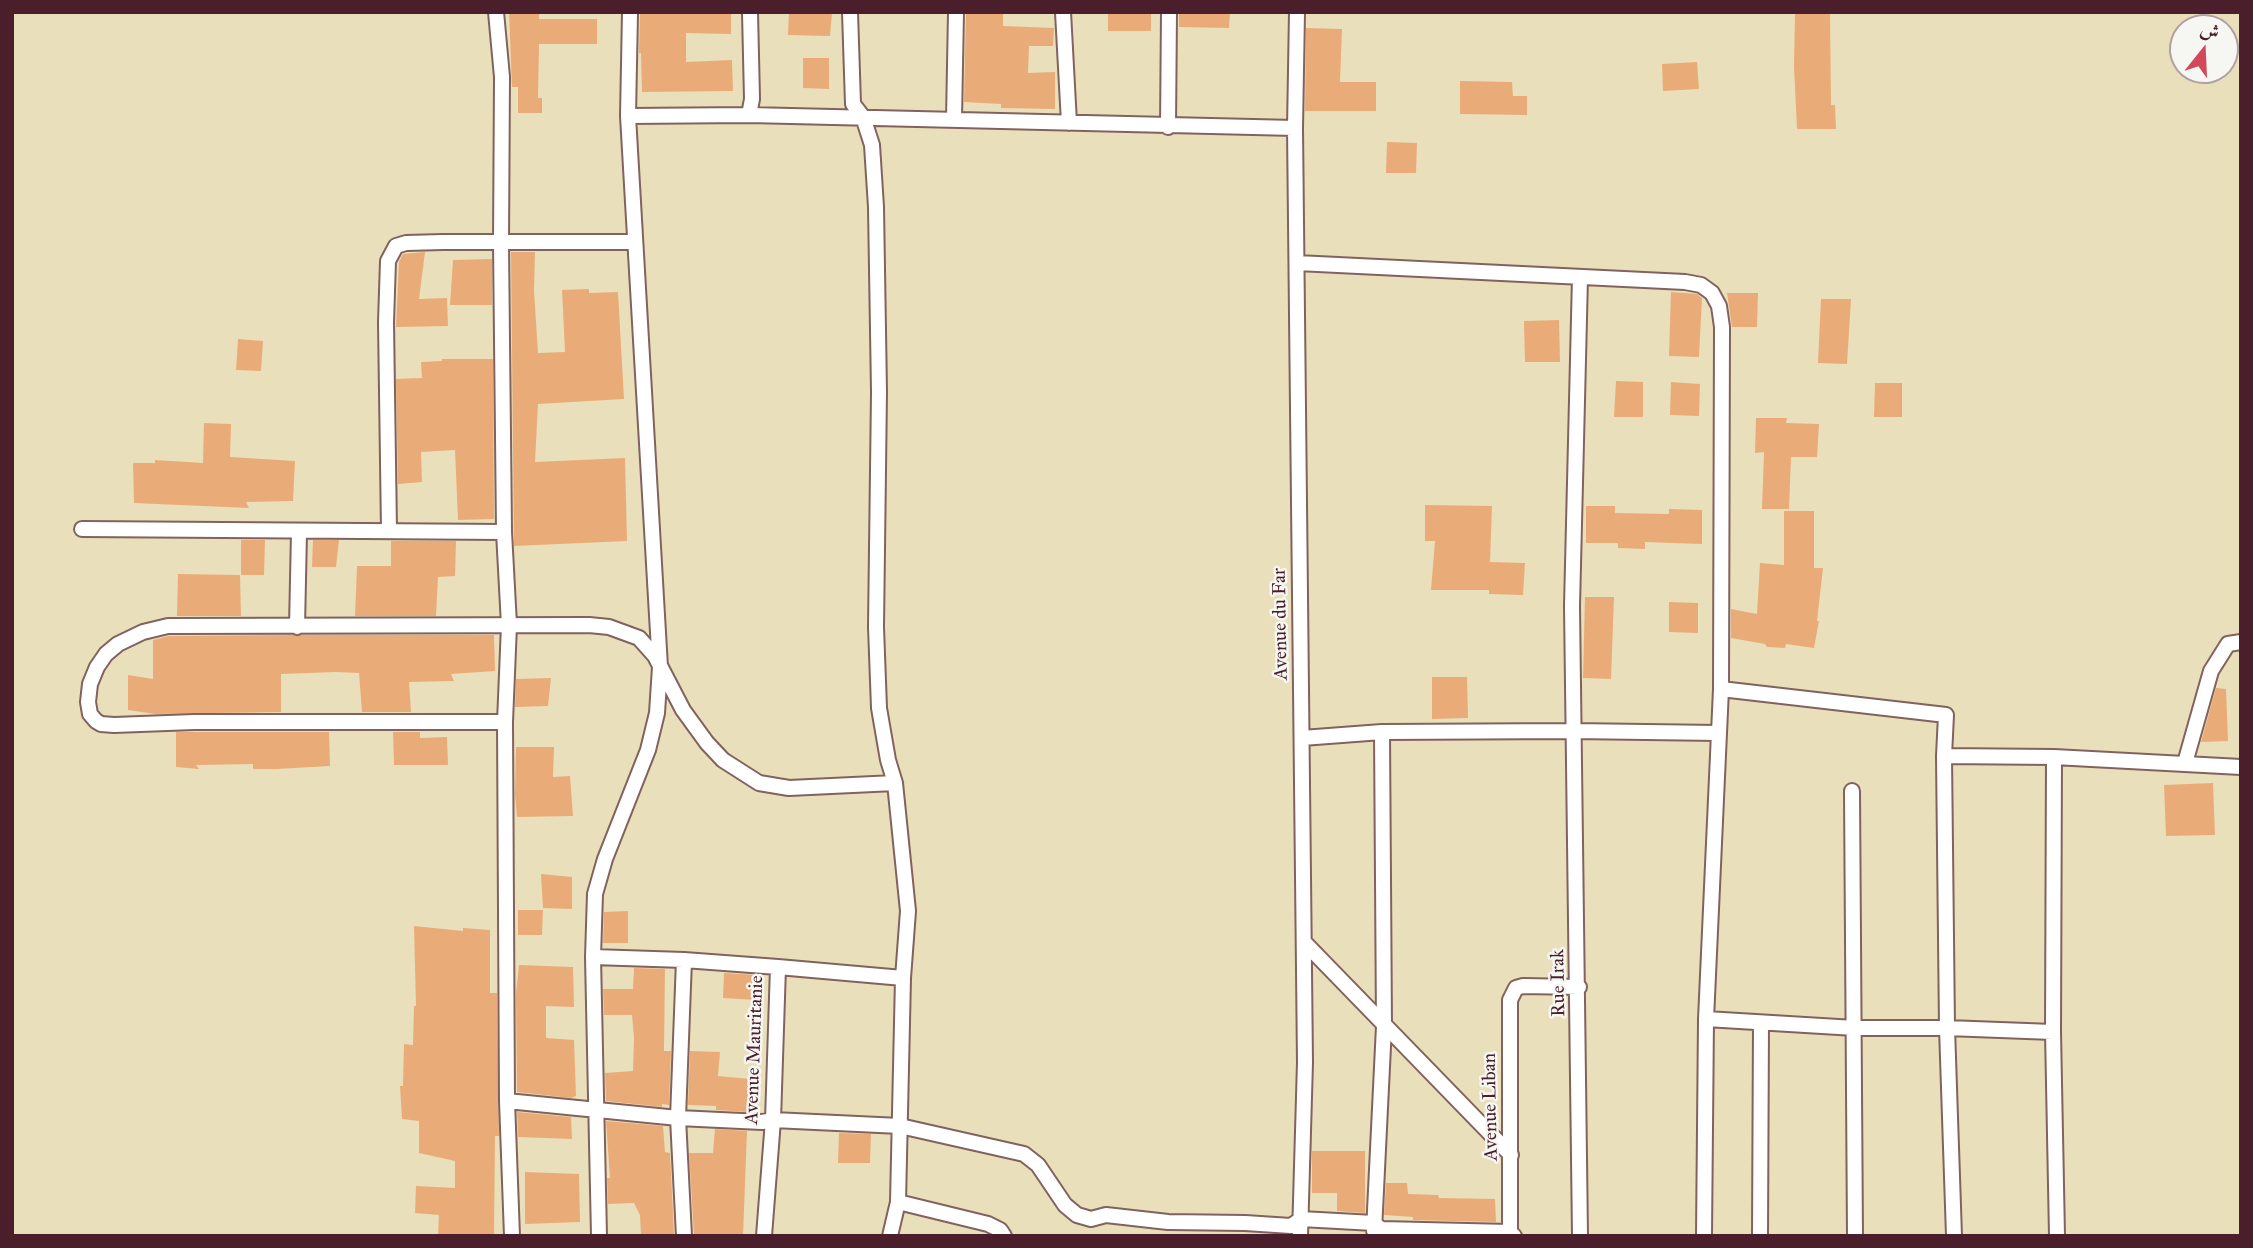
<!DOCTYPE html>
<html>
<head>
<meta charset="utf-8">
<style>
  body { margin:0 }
  #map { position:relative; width:2253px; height:1248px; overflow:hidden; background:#eadfbb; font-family:"IM FELL Great Primer",Amiri,serif }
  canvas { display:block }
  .frame { position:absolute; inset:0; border:14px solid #4a1f2b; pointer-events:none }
  .north { position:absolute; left:2169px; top:14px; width:70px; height:70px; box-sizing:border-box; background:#f6f6f2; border:2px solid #b1a0a2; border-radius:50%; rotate:18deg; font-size:19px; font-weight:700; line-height:28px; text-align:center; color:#4a1f2b }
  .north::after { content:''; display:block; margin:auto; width:24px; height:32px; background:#d1495b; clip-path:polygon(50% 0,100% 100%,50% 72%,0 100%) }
</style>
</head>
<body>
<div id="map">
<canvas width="2253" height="1248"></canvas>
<div class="frame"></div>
<div class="north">ش</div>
</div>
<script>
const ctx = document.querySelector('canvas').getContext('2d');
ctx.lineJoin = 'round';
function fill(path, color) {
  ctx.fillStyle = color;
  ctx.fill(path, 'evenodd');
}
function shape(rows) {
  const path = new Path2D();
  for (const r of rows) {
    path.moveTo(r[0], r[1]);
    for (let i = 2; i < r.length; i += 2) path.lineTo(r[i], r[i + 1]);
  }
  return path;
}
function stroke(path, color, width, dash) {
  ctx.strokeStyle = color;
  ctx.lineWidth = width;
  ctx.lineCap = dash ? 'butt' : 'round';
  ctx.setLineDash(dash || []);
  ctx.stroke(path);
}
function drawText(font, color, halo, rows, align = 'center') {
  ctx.font = font + ' "IM FELL Great Primer",serif';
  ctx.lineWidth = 5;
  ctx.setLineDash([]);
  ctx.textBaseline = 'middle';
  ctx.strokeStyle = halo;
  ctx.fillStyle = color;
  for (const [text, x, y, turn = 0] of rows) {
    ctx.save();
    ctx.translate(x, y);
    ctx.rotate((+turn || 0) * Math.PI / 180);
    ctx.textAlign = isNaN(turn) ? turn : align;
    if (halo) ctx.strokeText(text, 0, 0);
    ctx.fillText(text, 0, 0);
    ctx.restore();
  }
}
const building = shape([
  [509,12,539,12,539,19,597,19,597,44,539,44,538,98,542,98,542,113,518,113,518,87,512,87],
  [640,12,731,12,731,34,686,33,686,62,732,60,733,91,642,92,641,53,639,53],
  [789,12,832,13,830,36,788,35],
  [966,12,1003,12,1003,26,1054,28,1053,46,1029,46,1028,73,1055,72,1055,109,1001,108,1001,104,964,102],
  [1108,12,1151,12,1151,31,1108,31],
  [1179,12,1230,12,1229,28,1179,27],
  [1795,12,1830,12,1831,105,1835,105,1836,129,1797,129,1794,67],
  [1306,28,1342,29,1340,82,1376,82,1376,111,1305,111],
  [803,58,829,58,829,89,803,88],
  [1697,62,1699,89,1663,91,1662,64],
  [1460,81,1512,82,1513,96,1527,96,1527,115,1460,114],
  [1387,142,1417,143,1416,173,1386,173],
  [425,252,419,299,447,298,448,326,396,327,399,262,403,254],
  [511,252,535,252,534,291,538,353,565,352,562,290,589,289,589,293,618,292,624,399,538,404,535,462,625,458,627,541,514,546],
  [492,259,492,305,450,305,453,260],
  [1671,292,1697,294,1702,298,1699,357,1669,356],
  [1727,293,1758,293,1757,327,1732,327],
  [1821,299,1851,299,1847,364,1818,363],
  [1559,320,1560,362,1525,362,1524,321],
  [238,339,263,341,261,371,236,370],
  [442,359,493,359,494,519,458,520,455,450,421,452,422,482,398,484,396,379,422,378,421,362,442,361],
  [1616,381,1643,382,1643,417,1614,417],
  [1671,382,1700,384,1699,416,1670,415],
  [1875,383,1902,383,1902,417,1874,417],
  [1756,418,1787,418,1786,423,1819,424,1817,457,1791,457,1789,509,1762,509,1764,452,1755,453],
  [204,423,231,424,230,457,295,461,293,501,246,502,249,508,134,503,133,463,155,463,155,460,203,463],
  [1425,505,1492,506,1490,562,1525,563,1523,595,1489,594,1489,590,1431,590,1435,541,1425,541],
  [1586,506,1615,506,1615,513,1669,514,1669,509,1702,510,1702,544,1645,542,1645,549,1618,548,1618,543,1586,543],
  [1784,511,1814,511,1814,568,1823,568,1817,621,1819,621,1814,648,1786,644,1785,648,1767,647,1765,644,1731,638,1731,609,1757,614,1760,563,1784,565],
  [241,540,265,540,264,575,241,575],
  [313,540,339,540,336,567,312,567],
  [391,541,456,541,455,576,438,577,436,616,355,616,357,566,391,566],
  [178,574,240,575,241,616,177,616],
  [1585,597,1614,597,1611,679,1583,678],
  [1669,602,1698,603,1698,633,1669,632],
  [292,635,494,635,495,671,451,674,454,681,409,682,411,712,362,712,359,673,336,672,281,674,281,712,155,714,128,710,128,675,153,679,153,640,169,636],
  [1432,677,1467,677,1468,718,1432,719],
  [551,678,548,706,515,707,516,679],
  [2216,688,2226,689,2228,741,2201,742],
  [176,732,329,732,330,766,277,769,253,769,253,764,196,765,199,769,176,767],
  [393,732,420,732,420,738,447,737,448,765,394,765],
  [516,747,554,747,553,777,570,776,573,816,517,817,515,795],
  [2213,783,2215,835,2166,836,2164,785],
  [541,874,572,877,572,909,543,908],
  [518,910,543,910,542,935,518,935],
  [628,911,628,943,603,943,604,912],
  [414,926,463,931,463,928,490,930,490,993,497,993,499,1136,495,1136,494,1236,438,1236,439,1215,415,1213,416,1186,455,1188,455,1161,419,1153,419,1121,402,1119,400,1086,403,1086,404,1044,413,1045,414,1006,416,1006],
  [519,965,573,967,574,1007,546,1006,546,1038,574,1040,576,1096,571,1098,517,1092,516,994],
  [634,968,665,969,664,1051,671,1051,669,1105,662,1104,662,1107,606,1101,605,1073,633,1071,634,1038,632,1015,604,1015,603,989,633,989],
  [724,973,757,975,757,1000,723,998],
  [690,1051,720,1052,718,1076,750,1079,748,1112,716,1110,716,1106,688,1105],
  [517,1112,571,1117,572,1139,518,1137],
  [606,1121,663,1126,665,1152,670,1153,674,1234,641,1236,640,1215,634,1203,608,1204,607,1178,610,1178],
  [715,1129,747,1131,743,1236,694,1235,689,1153,713,1153],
  [839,1133,871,1134,870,1163,838,1163],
  [1312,1151,1365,1151,1365,1213,1337,1211,1337,1193,1312,1193],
  [525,1172,579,1174,580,1222,525,1224],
  [1386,1183,1407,1183,1408,1194,1438,1195,1439,1198,1495,1199,1496,1222,1413,1220,1413,1217,1384,1215]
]);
const minor = shape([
  [496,12,502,77,501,243,504,532,509,625,505,722,507,1101,512,1236],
  [850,12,853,104,863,117,872,145,876,207,879,392,876,627,879,708,888,760,895,783,908,911,903,978,898,1202,890,1236],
  [1063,12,1069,123],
  [1297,12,1295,128,1305,1062,1300,1236],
  [749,115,1295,128],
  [628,116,749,115,752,99,750,12],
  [954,119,956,12],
  [1168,127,1169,12],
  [1297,263,1685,282,1701,285,1712,293,1719,306,1722,327,1721,689,1706,1019,1704,1236],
  [1580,277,1572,606,1580,1236],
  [82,529,504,532],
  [389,531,386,322,388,261,396,246,406,243,443,242,634,242],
  [297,627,299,532],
  [1721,689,1946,715,1944,756,2054,757,2241,767],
  [505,722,194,722,114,725,101,724,96,721,90,714,88,702,90,684,97,667,106,654,118,644,143,632,168,626,589,625,609,627,639,638,655,656,683,710,707,743,723,760,759,783,789,788,895,783],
  [1302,738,1382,732,1573,731,1718,733],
  [1944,756,1947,1028,1954,1236],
  [2054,757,2053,1032,2057,1236],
  [2185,763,2211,671,2228,644,2241,642],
  [1852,791,1855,1236],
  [1304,942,1511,1155],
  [593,957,684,960,778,967,773,1120,764,1236],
  [778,967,903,978],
  [1706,1019,1855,1028,1947,1028,2053,1032],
  [507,1101,678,1118,762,1122,773,1120,900,1126,1024,1154,1038,1165,1065,1205,1077,1215,1091,1219,1106,1215,1168,1222,1245,1223,1291,1226,1301,1219,1374,1223,1381,1229,1510,1232,1514,1236],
  [898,1202,988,1224,1000,1230,1004,1236],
  [1374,1231,1384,1026,1382,732],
  [599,1236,593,957,595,894,605,859,648,750,657,713,660,667,628,116,630,12],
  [684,1236,678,1118,684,960],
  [1510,1236,1510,1000,1516,988,1523,986,1579,987],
  [1760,1236,1761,1023]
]);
const streetNames = [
  ["Avenue du Far",1281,624,-91],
  ["Rue Irak",1559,983,-91],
  ["Avenue Mauritanie",755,1050,-88],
  ["Avenue Liban",1491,1107,-91]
];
fill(building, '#e9ac79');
stroke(minor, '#82625d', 18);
stroke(minor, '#fff', 14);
drawText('19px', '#4a1f2b', '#f6f6f2', streetNames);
</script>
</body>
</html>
